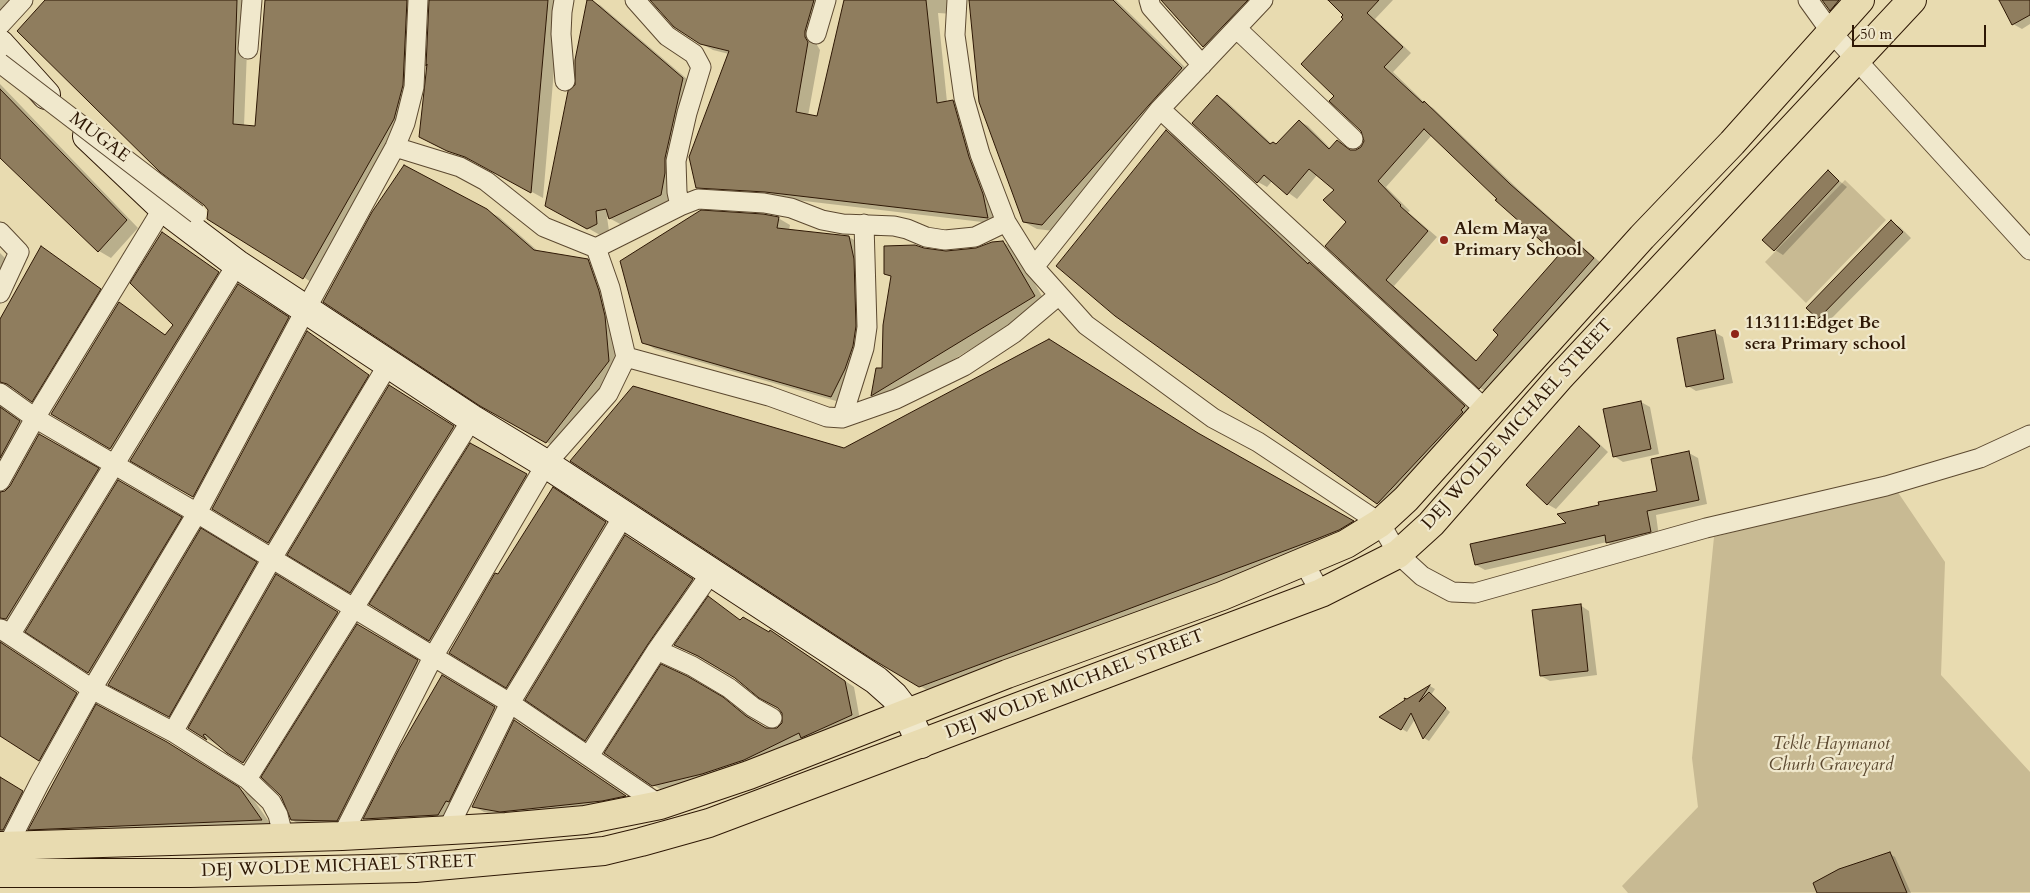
<!DOCTYPE html>
<html>
<head>
<meta charset="utf-8">
<style>
  body { margin:0 }
  #map { position:relative; width:2030px; height:893px; overflow:hidden; background:#e8dbb0; font-family:Cardo,serif }
  canvas { display:block }
  .scale { position:absolute; left:1852px; top:25px; width:134px; height:22px; box-sizing:border-box; border:2px solid #2e1805; border-top:0; padding-left:6px; font-size:15px; line-height:18px; white-space:nowrap; color:#2e1805; -webkit-text-stroke:4px #f0e8cc; paint-order:stroke }
</style>
</head>
<body>
<div id="map">
<canvas width="2030" height="893"></canvas>
<div class="scale">50 m</div>
</div>
<script>
const ctx = document.querySelector('canvas').getContext('2d');
ctx.lineJoin = 'round';
function fill(path, color) {
  ctx.fillStyle = color;
  ctx.fill(path, 'evenodd');
}
function shape(rows) {
  const path = new Path2D();
  for (const r of rows) {
    path.moveTo(r[0], r[1]);
    for (let i = 2; i < r.length; i += 2) path.lineTo(r[i], r[i + 1]);
  }
  return path;
}
function stroke(path, color, width, dash) {
  ctx.strokeStyle = color;
  ctx.lineWidth = width;
  ctx.lineCap = dash ? 'butt' : 'round';
  ctx.setLineDash(dash || []);
  ctx.stroke(path);
}
function drawText(font, color, halo, rows, align = 'center') {
  ctx.font = font + ' Cardo,serif';
  ctx.lineWidth = 4.5;
  ctx.setLineDash([]);
  ctx.textBaseline = 'middle';
  ctx.strokeStyle = halo;
  ctx.fillStyle = color;
  for (const [text, x, y, turn = 0] of rows) {
    ctx.save();
    ctx.translate(x, y);
    ctx.rotate((+turn || 0) * Math.PI / 180);
    ctx.textAlign = isNaN(turn) ? turn : align;
    if (halo) ctx.strokeText(text, 0, 0);
    ctx.fillText(text, 0, 0);
    ctx.restore();
  }
}
const green = shape([
  [1845,180,1886,220,1806,303,1765,262],
  [1897,491,1945,562,1941,675,2030,772,2030,892,1628,893,1622,886,1698,807,1692,758,1714,537]
]);
const shadow = shape([
  [0,0,19,0,0,17],
  [47,0,249,0,244,126,256,127,267,0,422,0,414,93,315,285,209,210],
  [436,0,560,0,543,198,479,163,460,157,432,144],
  [588,0,600,5,694,85,673,202,622,225,607,217,609,231,600,235,547,205,577,86],
  [652,0,828,0,817,38,817,45,820,50,808,116,818,118,845,0,954,0,954,14,938,13,947,102,953,101,965,108,999,224,796,200,709,194,697,187,729,54,713,50,700,43],
  [971,0,1116,0,1193,75,1054,231,1037,229,1024,222],
  [1162,0,1266,0,1216,53,1204,46],
  [1329,0,1393,0,1375,19,1411,53,1393,72,1426,104,1433,108,1519,190,1602,264,1489,393,1480,388,1326,246,1347,222,1335,190,1318,174,1297,199,1272,181,1267,187,1258,182,1193,123,1218,96,1227,102,1272,144,1276,145,1299,121,1308,126,1331,149,1337,141,1352,151,1357,151,1363,147,1365,136,1336,96,1345,14],
  [1432,135,1559,256,1500,335,1477,361,1394,286,1437,237,1408,212,1410,211,1386,187],
  [1823,0,1857,0,1842,16,1830,10],
  [2000,0,2030,0,2030,24,2022,29,2013,24],
  [0,84,138,228,111,258,99,251,0,156],
  [1166,131,1178,138,1314,266,1322,271,1476,413,1390,510,1378,503],
  [1828,172,1847,187,1783,255,1775,250],
  [486,210,499,217,539,252,588,261,600,268,620,368,559,449,481,405],
  [778,218,790,225,789,230,849,237,861,244,867,334,843,403,655,349,643,342],
  [1891,222,1900,227,1911,238,1827,323,1818,318],
  [162,233,230,279,123,455,52,414,119,304,166,335,175,325],
  [1003,242,1015,249,1046,303,884,402,872,395,877,369,883,369,892,277,885,273,924,249,946,252,976,249],
  [0,253,11,264,0,290],
  [53,255,111,296,44,408,13,388,7,389,1,405,5,410,32,429,0,489,2,493,10,488,40,435,110,476,1,635,2,642,7,647,88,700,51,766,0,735,0,322],
  [239,285,300,325,205,503,132,460],
  [1714,332,1723,337,1733,383,1696,391,1688,386],
  [319,340,380,383,280,549,214,508],
  [401,393,465,434,363,599,289,554],
  [1641,402,1650,407,1659,454,1623,462,1614,456],
  [1579,428,1588,433,1608,452,1556,509,1547,504],
  [1207,440,1364,528,932,693,873,658,844,449],
  [471,445,538,482,442,647,371,604],
  [1689,453,1698,458,1707,504,1656,515,1659,537,1616,547,1607,542,1485,570,1476,565,1569,523,1659,492],
  [119,481,193,525,101,679,27,631],
  [565,496,618,530,519,693,450,652],
  [201,530,268,570,181,723,121,691],
  [626,536,704,587,598,746,527,699],
  [276,576,349,620,256,769,190,728],
  [1580,605,1589,611,1597,675,1550,681,1541,676],
  [741,621,779,636,854,687,860,720,756,763,662,790,653,785,686,677,731,704,766,729,773,731,783,725,785,717,779,707,735,677,676,645],
  [358,625,429,668,349,827,304,827,292,820],
  [442,676,507,715,450,821,376,825,365,819],
  [1430,686,1435,689,1431,695,1450,712,1429,741,1424,738,1415,719,1407,732,1382,717],
  [515,721,526,728,635,802,507,817,484,812,473,806],
  [180,750,251,796,272,826,42,836,30,829],
  [0,778,34,799,16,834,0,832],
  [1890,854,1895,857,1911,893,1819,893]
]);
const building = shape([
  [45,0,237,0,233,124,255,126,265,0,407,0,403,85,394,119,303,279,207,219,208,210,204,205,160,172,17,31,45,0],
  [429,0,548,0,531,193,465,157,447,151,419,137,427,64,426,66,429,0],
  [587,0,592,0,683,78,665,158,665,173,661,195,609,219,606,209,596,211,597,224,587,229,545,206,568,91,575,85,575,60,587,0],
  [650,0,814,0,805,31,805,37,808,42,796,112,817,116,844,0,926,0,937,103,953,100,969,157,983,194,988,218,765,192,696,188,689,157,729,51,700,44,674,27,650,0],
  [969,0,1113,0,1182,68,1042,225,1023,222,979,102,969,0],
  [1161,0,1248,0,1203,47,1161,0],
  [1328,0,1379,0,1367,13,1403,47,1384,67,1423,103,1424,101,1510,184,1594,258,1479,389,1325,246,1346,222,1323,200,1334,190,1309,169,1287,195,1264,175,1257,183,1192,123,1217,95,1270,144,1273,142,1276,144,1299,120,1329,149,1337,140,1350,150,1356,150,1361,147,1364,141,1361,131,1329,101,1334,96,1301,64,1343,19,1341,17,1343,15,1328,0],
  [1424,129,1497,199,1495,200,1558,256,1493,330,1498,335,1476,361,1386,280,1428,231,1400,206,1401,205,1378,181,1424,129],
  [1822,0,1839,0,1830,11,1822,0],
  [1999,0,2030,0,2030,15,2012,25,1999,0],
  [0,89,127,220,98,252,0,158,0,89],
  [1166,130,1308,264,1309,262,1465,406,1461,410,1463,412,1377,504,1115,316,1056,266,1166,130],
  [404,165,487,209,534,250,588,259,599,291,605,316,609,361,546,443,480,406,323,302,372,212,404,165],
  [1828,170,1839,181,1774,251,1762,240,1828,170],
  [701,210,763,214,779,217,777,228,849,236,854,259,856,326,853,346,845,369,831,397,642,343,620,261,701,210],
  [1891,220,1903,232,1818,319,1806,308,1891,220],
  [162,232,219,272,110,449,51,414,119,302,165,335,173,325,130,283,162,232],
  [1003,241,1035,296,871,396,876,368,882,368,883,325,891,276,884,274,884,246,915,245,924,248,946,251,976,248,992,242,1003,241],
  [41,246,101,289,32,402,7,384,0,382,0,319,41,246],
  [238,284,289,317,193,497,130,461,238,284],
  [1715,330,1724,379,1686,387,1677,338,1715,330],
  [307,331,369,375,268,543,212,509,307,331],
  [1049,339,1198,433,1354,521,1339,530,1319,538,919,687,872,659,570,461,633,386,844,448,1049,339],
  [389,385,454,426,350,593,287,555,389,385],
  [1641,401,1651,449,1613,457,1603,409,1641,401],
  [0,407,20,421,0,458,0,407],
  [1579,426,1600,446,1547,505,1526,485,1579,426],
  [39,434,99,468,6,619,0,618,0,492,5,491,10,486,39,434],
  [470,443,527,474,429,641,369,604,470,443],
  [1689,451,1699,500,1647,511,1651,532,1606,543,1605,535,1475,565,1470,544,1566,523,1557,514,1599,505,1598,502,1657,491,1651,459,1689,451],
  [118,480,182,517,88,673,25,632,118,480],
  [553,487,606,522,506,688,449,653,495,573,498,574,553,487],
  [201,528,257,562,169,717,108,685,201,528],
  [625,535,693,579,648,644,585,741,525,700,625,535],
  [276,574,338,612,243,763,227,753,205,734,203,735,207,740,188,728,276,574],
  [708,596,740,620,743,617,769,632,770,630,845,681,852,715,801,738,799,733,744,760,702,774,652,786,604,753,661,664,687,676,723,697,746,716,766,728,777,728,782,723,782,713,778,708,759,698,735,678,698,656,674,645,708,596],
  [1581,604,1588,671,1540,676,1532,610,1581,604],
  [357,624,418,660,337,821,291,820,281,796,261,777,357,624],
  [0,642,77,693,39,761,0,736,0,642],
  [442,675,495,707,449,802,446,801,438,815,363,819,399,749,442,675],
  [1430,685,1419,702,1429,692,1446,708,1423,739,1411,713,1401,730,1379,717,1405,700,1404,698,1407,699,1430,685],
  [96,704,167,742,239,787,262,820,28,830,96,704],
  [514,720,626,796,602,801,500,812,472,807,514,720],
  [0,777,23,791,3,830,0,830,0,777],
  [1890,852,1907,893,1817,893,1813,883,1839,869,1890,852]
]);
const street = shape([
  [564,0,562,12,561,34,565,81],
  [635,0,667,36,694,54,701,67,687,113,676,161,677,192,680,206],
  [957,0,955,35,964,98,980,154,1006,222,1034,267,1086,325,1213,418,1258,442,1371,517,1380,523,1398,554,1422,576,1452,592,1475,593,1706,528,1886,486,1980,458,2030,435],
  [1149,0,1151,7,1202,65],
  [1808,0,1831,32,2030,250],
  [0,25,23,0],
  [1237,29,1353,139],
  [816,34,826,0],
  [248,49,252,0],
  [1160,109,1486,410],
  [395,147,460,167,486,181,544,227,596,248,680,206,698,199,764,203,791,208,822,220,843,224,894,226,907,229,926,237,945,240,975,237,1006,222],
  [0,232,19,252,0,293],
  [1034,267,1160,109,1263,0],
  [626,357,769,396,827,417,842,418,896,399,964,366,1014,333,1059,295],
  [0,393,35,418,197,513,510,703,660,805],
  [842,418,864,348,867,327,864,224],
  [0,481,35,418,163,208],
  [1304,563,1321,593],
  [1,629,92,689,173,732,247,779,271,802,278,815,281,827,281,838],
  [10,635,237,264],
  [657,650,692,666,729,688,753,707,772,718],
  [173,732,271,560,389,363],
  [589,756,657,650,711,573],
  [247,779,472,419],
  [447,831,510,703,624,515],
  [342,836,433,657,546,464,608,394,626,357,610,288,596,248],
  [7,855,7,847,40,782,92,689,197,513,306,309,395,147,405,123,414,87,418,0]
]);
const secondary = shape([
  [0,44,46,95],
  [87,136,163,208,237,264,472,419,546,464,876,680,894,696,907,713,921,744]
]);
const primary = shape([
  [0,846,342,836,506,827,585,820,660,805,749,775,1007,674,1222,596,1346,544,1380,523,1406,499,1642,237,1732,143,1860,0],
  [0,873,190,873,415,868,604,851,641,842,709,823,1321,593,1398,554,1431,524,1559,378,1912,0]
]);
const streetBridge = shape([
  [0,63,197,214]
]);
const markers = [
  [1444,240,5,"#8f2418"],
  [1735,334,5,"#8f2418"]
];
const streetNames = [
  ["MUGAE",99,138,37],
  ["DEJ WOLDE MICHAEL STREET",1518,425,-48],
  ["DEJ WOLDE MICHAEL STREET",1075,685,-21],
  ["DEJ WOLDE MICHAEL STREET",339,867,-2]
];
const poiNames = [
  ["Alem Maya",1454,230],
  ["Primary School",1454,251],
  ["113111:Edget Be",1745,324],
  ["sera Primary school",1745,345]
];
const parkNames = [
  ["Tekle Haymanot",1831,745],
  ["Churh Graveyard",1831,766]
];
fill(green, '#c8ba93');
fill(shadow, '#0003');
fill(building, '#8f7d5e');
stroke(building, '#2e1805', 1);
stroke(street, '#5c4930', 21);
stroke(secondary, '#2e1805', 30);
stroke(primary, '#2e1805', 30);
stroke(street, '#f0e8cc', 19);
stroke(secondary, '#f0e8cc', 28);
stroke(primary, '#e8dbb0', 28);
stroke(streetBridge, '#5c4930', 21, []);
stroke(streetBridge, '#f0e8cc', 19);
for (const [x, y, r, color] of markers) {
  const dot = new Path2D();
  dot.arc(x, y, r, 0, 2 * Math.PI);
  ctx.fillStyle = color;
  ctx.fill(dot);
  stroke(dot, '#f0e8cc', 2);
}
drawText('18px', '#2e1805', '#f0e8cc', streetNames);
drawText('bold 18px', '#2e1805', '#f0e8cc', poiNames, 'left');
drawText('italic 18px', '#5c4930', '#f0e8cc', parkNames);
</script>
</body>
</html>
